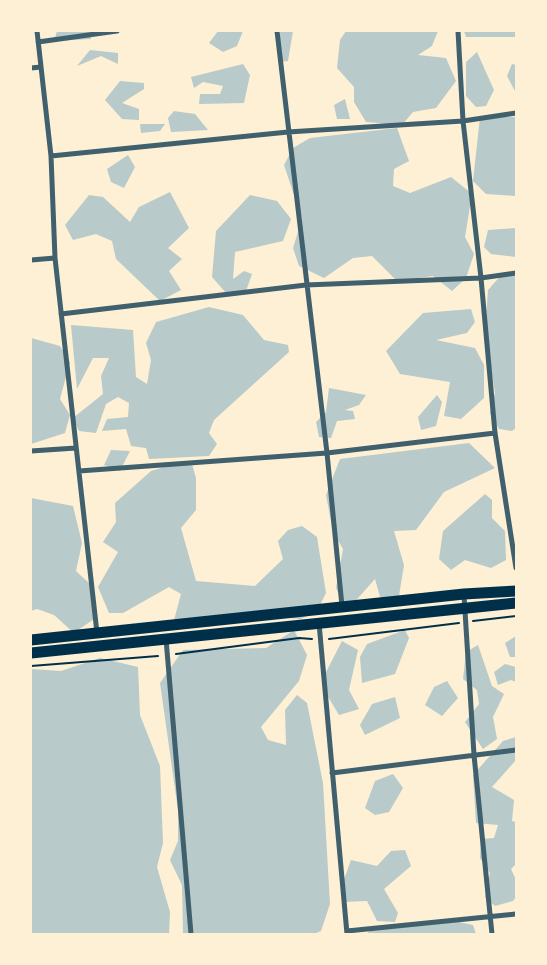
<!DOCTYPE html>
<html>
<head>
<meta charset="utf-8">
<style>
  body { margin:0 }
  #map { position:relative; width:547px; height:965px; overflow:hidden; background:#fdf0d5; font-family:Poppins,sans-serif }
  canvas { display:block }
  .frame { position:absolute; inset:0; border:32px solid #fdf0d5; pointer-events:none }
</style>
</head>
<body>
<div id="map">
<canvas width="547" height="965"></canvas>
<div class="frame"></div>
</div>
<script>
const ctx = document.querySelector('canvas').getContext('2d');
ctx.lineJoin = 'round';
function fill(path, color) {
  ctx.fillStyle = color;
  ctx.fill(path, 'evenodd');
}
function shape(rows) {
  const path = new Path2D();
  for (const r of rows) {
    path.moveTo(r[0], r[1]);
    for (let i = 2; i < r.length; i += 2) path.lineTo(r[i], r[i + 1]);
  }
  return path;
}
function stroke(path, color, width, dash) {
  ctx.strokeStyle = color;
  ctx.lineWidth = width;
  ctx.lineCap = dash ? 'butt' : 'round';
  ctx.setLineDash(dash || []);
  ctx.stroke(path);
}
const green = shape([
  [57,31,89,31,91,39,54,41],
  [218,31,243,31,237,46,223,52,209,43],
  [280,31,293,31,288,61,279,62],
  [346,31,438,31,432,46,418,55,446,58,456,81,436,108,413,112,402,125,366,122,354,102,354,87,337,68,340,40],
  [464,31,516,31,516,37,466,37],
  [90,50,118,53,118,64,101,56,77,66],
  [477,52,494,90,486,106,476,107,466,96,466,62],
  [243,64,250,75,244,103,199,104,200,94,220,94,223,86,203,82,194,88,191,77],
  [512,64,516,65,516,93,507,76],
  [120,81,144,83,144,89,122,103,139,109,139,120,122,119,105,100],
  [345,99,350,119,337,119,334,105],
  [174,111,195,114,208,130,171,132,168,118],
  [480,117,516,117,516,196,486,194,473,181],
  [140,124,165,124,160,131,141,133],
  [397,128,409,161,394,169,393,186,410,193,451,177,472,194,465,237,474,254,466,278,452,291,433,276,397,281,372,256,353,258,324,278,299,266,293,248,302,219,284,165,293,148,310,138],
  [128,155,135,167,124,188,111,182,107,169],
  [170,192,189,228,168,248,182,259,169,271,181,290,160,301,116,259,112,241,96,234,73,240,65,225,89,195,103,197,130,222,139,207],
  [250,195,277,201,291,219,283,241,235,252,233,279,244,271,252,274,245,294,227,294,212,277,216,231],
  [516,228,516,257,491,254,484,247,488,230],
  [504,272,516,273,516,428,512,431,499,429,490,413,495,393,485,332,488,290],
  [209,307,243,315,264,340,288,345,289,352,214,420,209,433,217,444,209,456,149,459,146,448,131,446,126,429,102,431,107,419,128,417,129,403,118,397,106,404,96,433,79,431,73,418,103,394,101,376,109,358,93,358,77,389,71,325,133,330,136,377,147,384,151,360,146,343,156,322],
  [471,309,475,322,467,333,436,340,475,348,484,365,484,398,461,419,444,416,450,382,400,374,386,351,423,313],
  [31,338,60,346,70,362,60,399,70,415,65,433,31,444],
  [329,388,366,395,359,405,345,410,353,411,355,419,337,421,331,438,319,437,316,422,326,412],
  [437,395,442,402,436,426,421,430,418,417],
  [469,443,495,468,444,492,416,530,394,531,404,565,398,602,382,604,375,579,351,606,343,604,336,588,343,549,333,532,326,495,340,459],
  [111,450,130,451,120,471,104,465],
  [183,461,192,464,196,478,196,510,181,528,196,581,255,586,283,559,278,541,288,530,302,526,317,537,326,593,316,613,300,619,254,615,208,627,198,619,174,620,181,594,169,587,123,613,109,613,98,587,118,552,103,542,116,522,115,503,151,471],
  [485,494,492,500,492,518,505,531,506,560,491,568,465,560,451,570,439,559,443,531],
  [31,498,73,506,82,543,76,571,90,584,94,619,74,633,54,615,37,609,31,611],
  [294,630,307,655,299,681,261,727,268,740,286,745,285,710,297,695,307,703,323,783,330,904,321,931,314,934,183,934,182,885,170,860,178,841,178,810,160,683,183,650,266,648],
  [405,630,409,638,395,674,362,683,360,657,367,644],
  [516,636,516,657,510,657,505,643],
  [342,641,358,650,349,690,359,709,339,715,324,690,324,676],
  [478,645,492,686,504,694,493,717,497,739,483,749,465,722,479,704,477,690,463,679,466,652],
  [100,658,138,667,140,715,160,766,163,843,157,867,170,912,169,934,31,934,31,669,61,671],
  [505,664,516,667,516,682,511,680,498,685,494,672],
  [447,681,458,698,442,716,425,705,434,687],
  [395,697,400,718,365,735,360,725,372,704],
  [516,737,516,760,492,787,514,800,512,821,516,822,516,864,511,869,516,880,516,897,513,901,495,906,485,897,490,873,480,858,481,839,494,838,498,825,476,823,473,775,503,741],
  [393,774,403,788,389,812,375,815,365,808,375,781],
  [405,850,411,866,384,889,398,913,395,922,377,921,367,901,344,902,341,888,351,860,377,866,391,851],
  [449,920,473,925,476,934,367,934,370,930]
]);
const path = shape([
  [473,621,516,616],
  [329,639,459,623],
  [176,654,299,638,312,639],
  [31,666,158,656]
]);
const minor = shape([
  [37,31,51,156,55,258,97,633],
  [277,31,327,453,342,606],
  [458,31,463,121,481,278,495,433,516,568],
  [38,42,117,31],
  [31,68,41,67],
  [51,156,288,132,463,121,516,113],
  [31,260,55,258],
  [61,314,306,285,481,278,516,273],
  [31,451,76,448],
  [79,471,327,453,495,433],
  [464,595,474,755,492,934],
  [319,623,347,934],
  [166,639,191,934],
  [332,773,516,750],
  [347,931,516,914]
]);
const primary = shape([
  [31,640,464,594,516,591],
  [31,653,516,603]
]);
fill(green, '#b9caca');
stroke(path, '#003049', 2);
stroke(minor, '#3f606c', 5);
stroke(primary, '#003049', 11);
</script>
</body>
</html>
